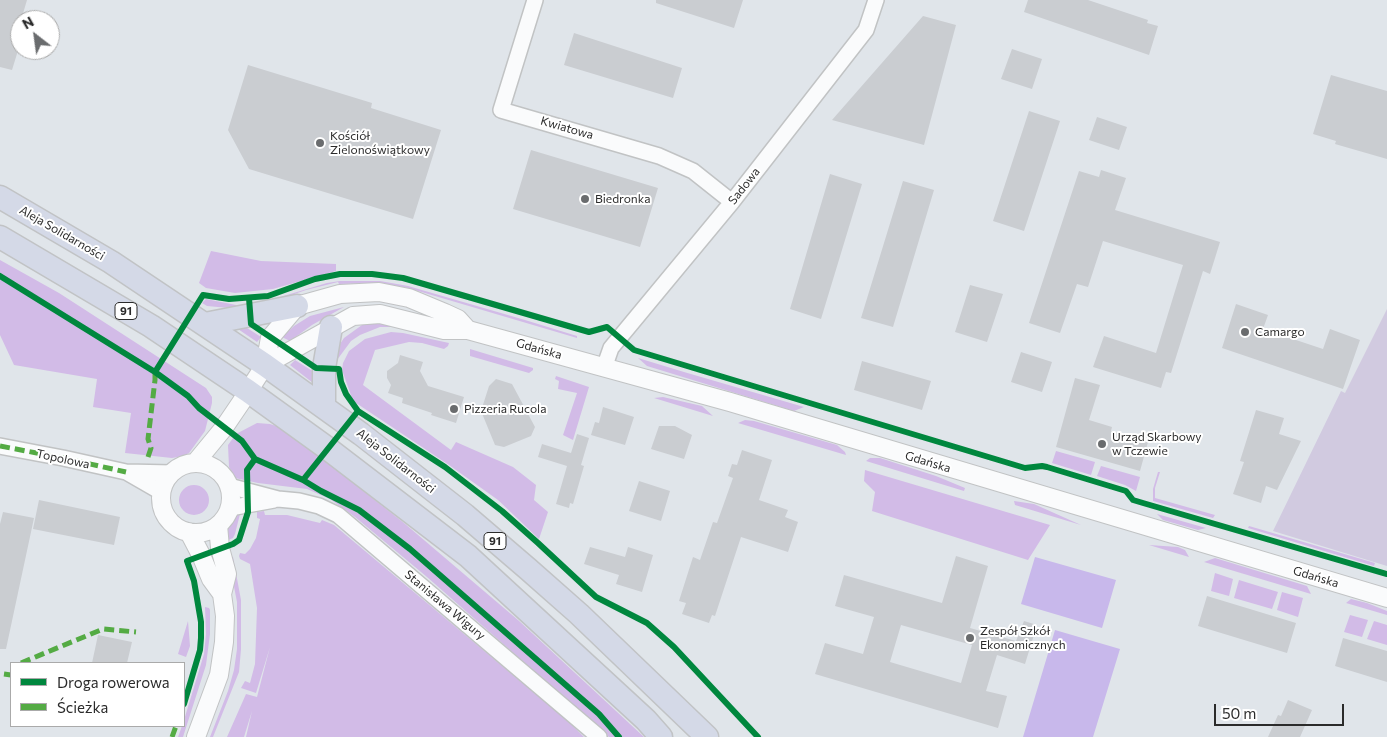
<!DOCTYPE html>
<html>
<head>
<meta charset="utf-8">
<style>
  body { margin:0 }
  #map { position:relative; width:1387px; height:737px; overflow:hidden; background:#e0e5ea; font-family:Commissioner,sans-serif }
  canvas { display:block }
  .legend { position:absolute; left:10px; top:662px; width:175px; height:65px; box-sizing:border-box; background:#fff; border:1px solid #aaa; margin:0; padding:6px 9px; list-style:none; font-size:15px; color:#2b2b2b }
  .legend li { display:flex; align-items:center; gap:10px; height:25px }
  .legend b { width:25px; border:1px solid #aaa }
  .north { position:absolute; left:10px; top:10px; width:50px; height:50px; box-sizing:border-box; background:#fff; border:1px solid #aaa; border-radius:50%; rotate:330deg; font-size:14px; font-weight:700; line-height:20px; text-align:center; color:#2b2b2b }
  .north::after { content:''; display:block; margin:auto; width:18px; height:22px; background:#6a6c6e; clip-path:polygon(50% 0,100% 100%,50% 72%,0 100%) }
  .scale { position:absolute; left:1214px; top:704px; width:130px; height:22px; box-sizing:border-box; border:2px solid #2b2b2b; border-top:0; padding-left:6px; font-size:15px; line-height:18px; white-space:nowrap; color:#2b2b2b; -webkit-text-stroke:4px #fff; paint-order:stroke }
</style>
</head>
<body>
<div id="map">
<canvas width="1387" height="737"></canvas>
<ul class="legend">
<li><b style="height:6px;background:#00873e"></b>Droga rowerowa</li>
<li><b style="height:6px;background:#54ab44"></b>Ścieżka</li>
</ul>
<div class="north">N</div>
<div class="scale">50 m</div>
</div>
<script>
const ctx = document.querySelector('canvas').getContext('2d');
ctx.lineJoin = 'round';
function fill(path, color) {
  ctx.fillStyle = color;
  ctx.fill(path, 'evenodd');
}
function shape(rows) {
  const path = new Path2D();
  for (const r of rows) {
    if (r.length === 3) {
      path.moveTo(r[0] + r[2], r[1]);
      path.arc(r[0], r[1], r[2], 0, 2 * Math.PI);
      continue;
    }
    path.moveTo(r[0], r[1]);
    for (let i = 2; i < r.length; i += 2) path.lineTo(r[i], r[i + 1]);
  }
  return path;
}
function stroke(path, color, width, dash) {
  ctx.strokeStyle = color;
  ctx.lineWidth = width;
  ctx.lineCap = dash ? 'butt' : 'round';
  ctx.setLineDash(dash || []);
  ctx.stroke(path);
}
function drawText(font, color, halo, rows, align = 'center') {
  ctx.font = font + ' Commissioner,sans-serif';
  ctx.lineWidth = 4;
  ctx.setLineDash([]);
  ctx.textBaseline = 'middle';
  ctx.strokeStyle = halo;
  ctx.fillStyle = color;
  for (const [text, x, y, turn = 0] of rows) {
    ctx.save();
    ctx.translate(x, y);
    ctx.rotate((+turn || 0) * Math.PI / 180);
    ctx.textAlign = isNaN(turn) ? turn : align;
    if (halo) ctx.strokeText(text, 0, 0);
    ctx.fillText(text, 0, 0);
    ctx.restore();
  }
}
const green = shape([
  [211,251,261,261,336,264,336,271,273,289,235,293,206,288,199,283],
  [0,260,59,293,206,388,212,397,212,403,205,431,189,453,183,456,172,458,125,453,131,413,93,407,97,379,14,365,0,335],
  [340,281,380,281,408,286,525,320,577,336,577,338,408,288,381,283,339,284,338,282,306,290,280,299,270,300,327,283],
  [206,299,236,305,240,309,207,306,202,303],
  [344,307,312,325,290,341,282,337,294,326,310,316],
  [381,322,401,327,380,327,360,335,351,341,337,360,338,347,344,338,362,325],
  [244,326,261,337,257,342,235,327],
  [391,332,403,333,449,343,448,346,444,349,422,343,409,342,375,350,363,385,451,450,456,442,513,467,536,485,534,500,548,512,539,539,498,500,449,465,353,401,342,370,343,363,349,351,365,339],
  [470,349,533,368,533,370,529,373,470,356],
  [638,358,684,372,804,407,794,411,647,366],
  [295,360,314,372,313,383,290,365],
  [556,376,589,387,573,440,563,435,577,393,558,389,559,381,555,379],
  [663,397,702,406,713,416,654,398],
  [745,420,754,421,837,445,845,452,846,455,738,423],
  [257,423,270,424,279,427,338,471,404,523,518,620,644,737,609,737,427,577,355,517,330,499,307,489,258,483,235,478,229,467,228,445,236,434],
  [1056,451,1095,462,1091,475,1052,463],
  [870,458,880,458,936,476,965,488,964,491,866,461],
  [1101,466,1140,477,1136,491,1125,485,1097,476],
  [865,470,1050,525,1028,560,872,511,875,492,864,481],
  [1158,472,1160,472,1155,488,1155,498,1215,515,1213,518,1153,501,1153,489],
  [194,500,15],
  [1014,501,1034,504,1081,525,1015,505],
  [264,511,265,515,287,515,320,523,322,520,334,525,569,722,584,737,246,737,252,711,244,737,227,737,246,694,257,697,270,647,256,693,241,688,245,681,250,683,255,664,257,608,250,564,240,559,239,556,240,553,245,554,250,549,256,538,260,519,257,518,257,512],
  [239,514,240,514,235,534,233,538,224,542,224,536,228,523],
  [1157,514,1206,528,1198,530,1163,520],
  [1249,526,1375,563,1374,566,1248,528],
  [1149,545,1178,547,1185,550,1189,557],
  [228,556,233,557,241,600,241,649,239,672,213,737,210,737,228,691,234,670,237,649,237,602],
  [1215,558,1307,586,1311,594,1204,562],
  [1215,573,1233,579,1229,596,1211,591],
  [1239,580,1278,592,1272,609,1234,598],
  [1282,592,1303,598,1298,617,1277,610],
  [1351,599,1367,603,1387,611,1387,615,1346,603],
  [205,607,209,608,210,610,210,634,206,665,183,737,178,737,182,726,184,726,184,720,204,654,206,634],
  [1350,615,1368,620,1362,637,1344,632],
  [188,621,190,646,186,657,178,654],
  [1374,621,1387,625,1387,645,1367,639]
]);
const cemetery = shape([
  [1387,309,1387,566,1273,531,1341,391,1345,393]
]);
const pitch = shape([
  [1035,557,1116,580,1102,628,1021,604],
  [1055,630,1120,649,1093,737,1023,737]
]);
const building = shape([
  [0,0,27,0,16,37,20,38,20,44,12,70,0,67],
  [656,0,743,0,734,28,656,3],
  [1028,0,1088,0,1148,20,1147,23,1158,26,1149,55,1024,12],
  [923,16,956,25,924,145,832,120],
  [574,33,682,68,673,98,564,65],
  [1012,49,1042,59,1032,89,1001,79],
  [248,65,372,103,371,108,441,130,413,219,249,169,228,130],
  [1331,75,1387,91,1387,159,1335,144,1336,141,1313,134],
  [1029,111,1060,121,1024,231,993,221],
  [1097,117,1127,127,1119,150,1089,140],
  [531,150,658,188,640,247,513,209],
  [1101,170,1126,178,1115,210,1220,242,1210,274,1203,271,1171,373,1166,372,1161,388,1093,367,1104,336,1156,353,1183,265,1103,241,1088,287,1077,284,1060,333,1029,323,1079,171,1099,177],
  [830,174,862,184,821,319,790,309],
  [903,181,934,190,893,327,861,318],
  [970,285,1003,294,987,342,955,332],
  [1236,304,1268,315,1263,329,1323,349,1330,329,1360,340,1343,389,1222,348],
  [1021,352,1052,362,1042,392,1011,382],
  [400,355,423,362,420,371,428,386,464,397,456,423,431,415,432,413,402,403,403,398,388,393,391,385,387,378,387,371,398,363],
  [862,361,931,381,922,410,854,390],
  [1075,378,1100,385,1089,420,1112,427,1111,431,1148,442,1140,471,1056,447],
  [496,379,512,384,535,427,531,436,504,447,495,445,481,411,489,386],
  [603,407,634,417,625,445,591,435,595,422,599,423],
  [1256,410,1284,418,1279,434,1301,441,1277,490,1266,486,1261,503,1233,494,1244,462,1240,461],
  [659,426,675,426,692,435,684,459,651,449],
  [577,434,589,438,581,465,584,466,573,504,570,503,569,508,556,504,567,466,538,457,542,444,571,453],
  [742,450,772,460,759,500,788,510,785,517,798,522,788,552,741,537,715,616,712,615,709,623,682,614,686,603,679,601,693,557,700,560,713,522,717,523,733,478,728,476,732,464,737,465],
  [639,481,670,491,661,521,629,511],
  [39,500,120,517,114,545,33,529],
  [3,512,34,518,6,649,0,649,0,524],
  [590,547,625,557,628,547,653,555,642,592,616,584,619,575,584,564],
  [956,556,988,566,970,628,1016,641,1024,621,1037,625,1025,664,997,655,986,691,1007,696,998,728,815,674,825,643,863,654,874,617,835,606,844,575,942,603],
  [901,625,972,645,961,683,890,662],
  [1207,596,1296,623,1287,653,1198,626],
  [98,635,132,642,127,663,92,663],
  [1343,638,1387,651,1387,682,1335,666],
  [1288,700,1312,710,1300,737,1268,737,1278,715,1281,716]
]);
const minor = shape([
  [535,0,501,110,659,156,693,171,732,202],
  [604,368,611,348,732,202,866,30,876,0],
  [0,446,63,458,126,472,172,473],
  [128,473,161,492],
  [229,486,278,499,299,501,319,506,338,515,599,737],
  [230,508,274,500]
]);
const tertiary = shape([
  [265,365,353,316,380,314,444,330,468,330,730,402,1387,598],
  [195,463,223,429,242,401,265,365,270,338,297,306,340,294,379,292,409,298,445,313,458,319,468,330],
  [196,498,35],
  [189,532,201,555,211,579,222,594],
  [196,737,219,675,224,642,225,616,222,594,227,574,220,548,218,525]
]);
const primary = shape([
  [0,197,111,262,265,365,361,434,465,515,528,569,579,614,707,737],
  [0,237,151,326,248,391,327,448,468,556,646,720,661,737],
  [205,324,297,306],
  [324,407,324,368,331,327]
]);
const quiet = shape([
  [0,446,63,458,126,472],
  [148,457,151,448,148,439,155,380,155,372],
  [21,663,103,629,136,632],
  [4,674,11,675],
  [172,737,176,726]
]);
const cycleway = shape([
  [0,276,155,372,188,396,199,408,242,441,255,459,303,480,321,491,359,510,410,549,599,714,619,737],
  [249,298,251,324,316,368,339,369,341,382,346,394,358,411,445,467,502,511,538,543,596,597,647,623,674,647,758,737],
  [155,372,203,295,229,299,268,296,315,279,340,274,372,274,403,278,589,332,607,327,634,350,1025,468,1042,466,1047,467,1126,491,1133,500,1143,503,1387,574],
  [303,480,358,411],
  [184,704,200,650,201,638,201,622,194,581,187,561,233,544,239,540,248,512,247,470,255,459]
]);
const markers = [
  [320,143,5,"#6a6c6e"],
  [585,199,5,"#6a6c6e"],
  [1245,332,5,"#6a6c6e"],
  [454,409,5,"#6a6c6e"],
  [1102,444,5,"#6a6c6e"],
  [970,638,5,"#6a6c6e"]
];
const shields = [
  [126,311,22],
  [495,541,22]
];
const shieldNames = [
  ["91",126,311],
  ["91",495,541]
];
const streetNames = [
  ["Kwiatowa",567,128,16],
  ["Sadowa",744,186,-52],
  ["Aleja Solidarności",62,233,30],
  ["Gdańska",539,349,16],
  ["Topolowa",63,459,12],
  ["Aleja Solidarności",396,461,38],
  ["Gdańska",928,462,17],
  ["Gdańska",1316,577,17],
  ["Stanisława Wigury",445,605,40]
];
const poiNames = [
  ["Kościół",330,136],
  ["Zielonoświątkowy",330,150],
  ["Biedronka",595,199],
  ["Camargo",1255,332],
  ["Pizzeria Rucola",464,409],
  ["Urząd Skarbowy",1112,437],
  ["w Tczewie",1112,451],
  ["Zespół Szkół",980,631],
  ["Ekonomicznych",980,645]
];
fill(green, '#d2bbe7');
fill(cemetery, '#d1cae0');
fill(pitch, '#c8b8eb');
fill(building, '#cacdd1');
stroke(minor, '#c1c3c4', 18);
stroke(tertiary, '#c1c3c4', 20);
stroke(primary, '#c1c3c5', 25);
stroke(minor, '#fafbfc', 15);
stroke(tertiary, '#fafbfc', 18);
stroke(primary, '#d4d9e7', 22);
stroke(quiet, '#54ab44', 5, [10, 5]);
stroke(cycleway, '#00873e', 6);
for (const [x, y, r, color] of markers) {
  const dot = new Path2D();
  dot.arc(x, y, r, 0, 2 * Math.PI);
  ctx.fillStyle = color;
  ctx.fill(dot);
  stroke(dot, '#fff', 2);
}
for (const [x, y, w] of shields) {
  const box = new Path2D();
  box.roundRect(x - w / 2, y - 8.5, w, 17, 4);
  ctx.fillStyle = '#fff';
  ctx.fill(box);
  stroke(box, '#2b2b2b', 1);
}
drawText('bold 11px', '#2b2b2b', null, shieldNames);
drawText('12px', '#2b2b2b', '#fff', streetNames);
drawText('12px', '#2b2b2b', '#fff', poiNames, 'left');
</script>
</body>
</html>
